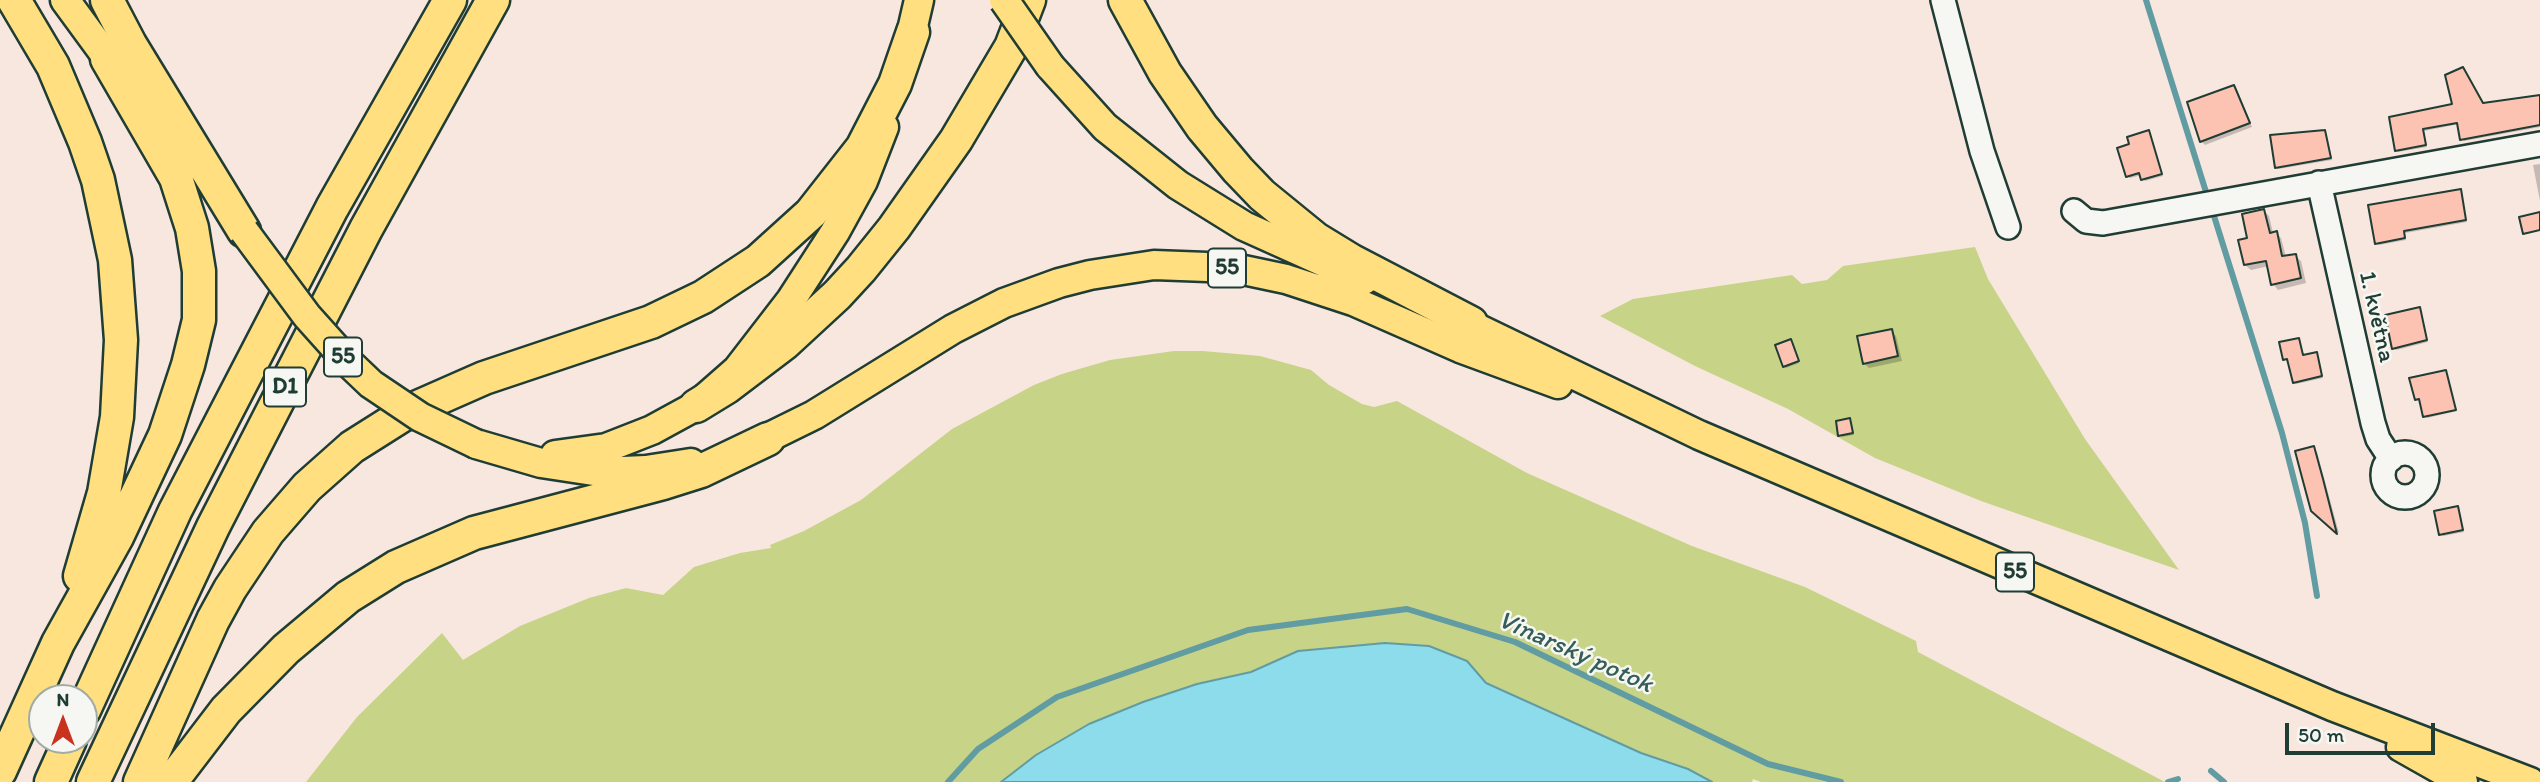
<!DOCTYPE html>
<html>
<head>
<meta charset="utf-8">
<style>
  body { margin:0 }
  #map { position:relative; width:2540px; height:782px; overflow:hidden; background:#f8e7df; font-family:Itim,sans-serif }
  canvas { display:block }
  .north { position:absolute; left:28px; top:684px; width:70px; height:70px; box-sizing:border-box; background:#f6f6f2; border:2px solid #a0aca6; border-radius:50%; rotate:0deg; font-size:19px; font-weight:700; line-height:28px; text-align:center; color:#1f3d34 }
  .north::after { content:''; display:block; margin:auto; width:24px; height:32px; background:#c8321e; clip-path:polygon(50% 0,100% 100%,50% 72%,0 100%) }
  .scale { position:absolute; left:2285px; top:723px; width:150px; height:32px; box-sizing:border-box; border:4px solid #1f3d34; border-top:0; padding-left:9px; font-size:21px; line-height:24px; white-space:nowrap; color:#1f3d34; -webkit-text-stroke:5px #f6f6f2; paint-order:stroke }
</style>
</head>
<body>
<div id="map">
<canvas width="2540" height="782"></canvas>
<div class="north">N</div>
<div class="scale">50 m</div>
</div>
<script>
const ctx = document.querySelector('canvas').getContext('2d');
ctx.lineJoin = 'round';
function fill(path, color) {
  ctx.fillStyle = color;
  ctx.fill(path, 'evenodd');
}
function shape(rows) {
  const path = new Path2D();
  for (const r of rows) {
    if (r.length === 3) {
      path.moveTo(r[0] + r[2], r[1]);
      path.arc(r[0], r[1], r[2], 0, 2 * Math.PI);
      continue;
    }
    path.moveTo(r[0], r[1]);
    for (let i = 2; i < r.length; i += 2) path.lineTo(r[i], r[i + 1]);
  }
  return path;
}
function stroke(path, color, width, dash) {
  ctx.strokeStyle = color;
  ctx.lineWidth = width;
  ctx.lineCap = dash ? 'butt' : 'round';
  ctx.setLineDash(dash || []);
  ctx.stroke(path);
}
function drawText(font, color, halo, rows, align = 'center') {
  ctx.font = font + ' Itim,sans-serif';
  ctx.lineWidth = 5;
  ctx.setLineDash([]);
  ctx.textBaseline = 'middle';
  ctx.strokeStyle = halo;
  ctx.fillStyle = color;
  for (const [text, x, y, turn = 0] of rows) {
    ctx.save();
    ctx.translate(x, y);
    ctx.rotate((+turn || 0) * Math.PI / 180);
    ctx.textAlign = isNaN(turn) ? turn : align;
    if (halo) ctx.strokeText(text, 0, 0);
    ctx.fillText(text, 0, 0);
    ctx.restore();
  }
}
const green = shape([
  [1975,247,1988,279,2085,439,2179,570,1981,501,1875,458,1788,409,1695,366,1600,316,1633,299,1792,275,1802,284,1827,280,1843,266],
  [1174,351,1203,351,1260,356,1311,370,1329,385,1362,404,1374,407,1397,401,1527,473,1692,546,1805,587,1916,641,1918,652,2165,782,1761,782,1753,779,1752,782,1712,782,1688,769,1641,753,1486,682,1467,661,1385,643,1298,651,1251,672,1197,684,1143,702,1089,724,1036,755,1001,782,306,782,357,717,442,633,463,660,520,626,589,598,626,588,663,595,694,567,740,553,771,548,770,545,804,531,861,500,952,429,1034,385,1062,374,1110,360]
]);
const water = shape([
  [1385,643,1429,646,1467,661,1486,683,1641,753,1688,769,1712,782,1001,782,1036,755,1089,724,1143,702,1197,684,1251,672,1298,651,1385,643]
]);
const shadow = shape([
  [2233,87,2237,91,2252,127,2205,145,2201,141],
  [2540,97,2540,127,2464,141,2459,124,2424,131,2427,147,2398,152,2397,150,2391,119],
  [2325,131,2332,160,2278,169,2276,167],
  [2150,134,2163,176,2145,181,2142,175,2130,178,2128,176],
  [2540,164,2540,201,2533,165],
  [2460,191,2467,222,2405,233,2406,240,2379,245,2377,243],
  [2264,211,2269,216,2273,233,2276,233,2281,238,2286,257,2295,256,2301,261,2306,283,2278,290,2273,284,2269,266,2251,270,2245,265,2249,239],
  [2419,308,2428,342,2396,350,2394,348],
  [1891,331,1896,336,1902,361,1869,368,1864,363],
  [2298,340,2304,357,2316,354,2318,355,2323,378,2296,384,2294,382,2289,360,2285,359],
  [1792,343,1799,363,1786,368,1784,366],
  [2446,372,2457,411,2427,418,2421,401,2416,399],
  [1850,420,1854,435,1842,437,1840,435],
  [2313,448,2317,452,2339,533,2313,510],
  [2457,508,2464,532,2443,536,2441,534]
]);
const stream = shape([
  [2146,0,2206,192],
  [2214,216,2282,433,2305,523,2317,596],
  [2211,771,2224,782],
  [948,782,978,749,1057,697,1248,630,1407,609,1515,642,1768,764,1841,782],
  [2168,782,2178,779]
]);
const building = shape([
  [2463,67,2483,103,2540,95,2540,125,2460,140,2457,123,2423,129,2426,145,2395,151,2389,117,2452,104,2445,75,2463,67],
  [2234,85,2250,123,2200,142,2187,102,2234,85],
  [2149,130,2162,174,2141,180,2139,173,2126,177,2117,148,2129,144,2127,137,2149,130],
  [2325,130,2331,158,2275,168,2270,135,2325,130],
  [2461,189,2466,220,2404,231,2405,238,2375,244,2368,205,2461,189],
  [2264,209,2270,233,2277,231,2282,256,2296,254,2301,278,2271,285,2266,261,2244,265,2238,240,2247,238,2242,214,2264,209],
  [2540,212,2540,230,2523,234,2519,217,2540,212],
  [2420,307,2427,340,2392,349,2385,315,2420,307],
  [1892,329,1898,356,1863,364,1857,336,1892,329],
  [2299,338,2303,355,2317,352,2322,376,2293,383,2287,359,2283,360,2279,342,2299,338],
  [1791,339,1799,361,1783,367,1775,345,1791,339],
  [2446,370,2456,410,2423,417,2419,399,2415,400,2409,378,2446,370],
  [1850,418,1853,433,1838,436,1836,421,1850,418],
  [2314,446,2323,479,2337,534,2311,511,2300,470,2295,451,2314,446],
  [2458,506,2463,530,2439,535,2434,511,2458,506]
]);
const minor = shape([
  [1943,0,1982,151,2008,227],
  [2319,183,2373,423,2378,439,2391,459],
  [2074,211,2086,221,2103,223,2540,144],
  [2405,475,22]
]);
const major = shape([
  [65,0,120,75],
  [907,52,919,0],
  [1050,66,1105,127,1178,185,1244,226,1364,280],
  [1450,315,1699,435,2332,706,2530,782],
  [476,444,541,463,600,472,646,470,691,463],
  [747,448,814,415,953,329,1004,303,1059,283,1090,275,1154,265,1234,268,1286,279,1353,301,1460,348,1558,384],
  [555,455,606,448,652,430,696,406,737,370,791,300,835,232,863,181,884,127],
  [2401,747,2463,782]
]);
const highway = shape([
  [14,0,53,66,85,142,98,180,115,260,121,340,117,417,104,493,80,576],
  [107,0,130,44,244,231],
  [1125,0,1165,73,1202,127,1238,170,1262,195,1316,239,1352,261,1471,323],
  [696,406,727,387,785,343,837,295,861,269,894,228,956,140,1011,47,1029,0],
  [84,710,175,511,332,208,450,0],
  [0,771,58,643,117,537,165,435,188,365,199,320,199,271,192,228,176,178,107,59],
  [51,782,70,740],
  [93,782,213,527,366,229,493,0],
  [140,782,213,620,230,589,268,532,307,487,352,447,409,411,484,378,651,322,703,297,758,261,811,213,862,148,895,84,913,32],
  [171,782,226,710,286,649,348,597,396,567,474,533,663,483,701,471,768,439]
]);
const majorBridge = shape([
  [1004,0,1050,66],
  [244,231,307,316,350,364,371,384,420,417,476,444]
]);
const shields = [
  [1227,268,38],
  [343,357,38],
  [285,387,42],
  [2015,572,38]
];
const shieldNames = [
  ["55",1227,268],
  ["55",343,357],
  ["D1",285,387],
  ["55",2015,572]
];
const streetNames = [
  ["1. května",2376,317,77]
];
const waterNames = [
  ["Vinarský potok",1575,653,24]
];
fill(green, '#c7d387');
fill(water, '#8ddceb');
stroke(water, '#619ca2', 2);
fill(shadow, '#0003');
stroke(stream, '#619ca2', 6);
fill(building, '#fcc3b2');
stroke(building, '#1f3d34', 2);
stroke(minor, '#1f3d34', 28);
stroke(major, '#1f3d34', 33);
stroke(highway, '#1f3d34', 37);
stroke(minor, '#f6f6f2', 23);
stroke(major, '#ffdf80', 28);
stroke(highway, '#ffdf80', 32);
stroke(majorBridge, '#1f3d34', 33, []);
stroke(majorBridge, '#ffdf80', 28);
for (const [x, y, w] of shields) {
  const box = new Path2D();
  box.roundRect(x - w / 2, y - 19.5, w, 39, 5);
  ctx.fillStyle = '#f6f6f2';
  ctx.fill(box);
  stroke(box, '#1f3d34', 2);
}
drawText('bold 23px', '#1f3d34', null, shieldNames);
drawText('24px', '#1f3d34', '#f6f6f2', streetNames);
drawText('italic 26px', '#355d59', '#f6f6f2', waterNames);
</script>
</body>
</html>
